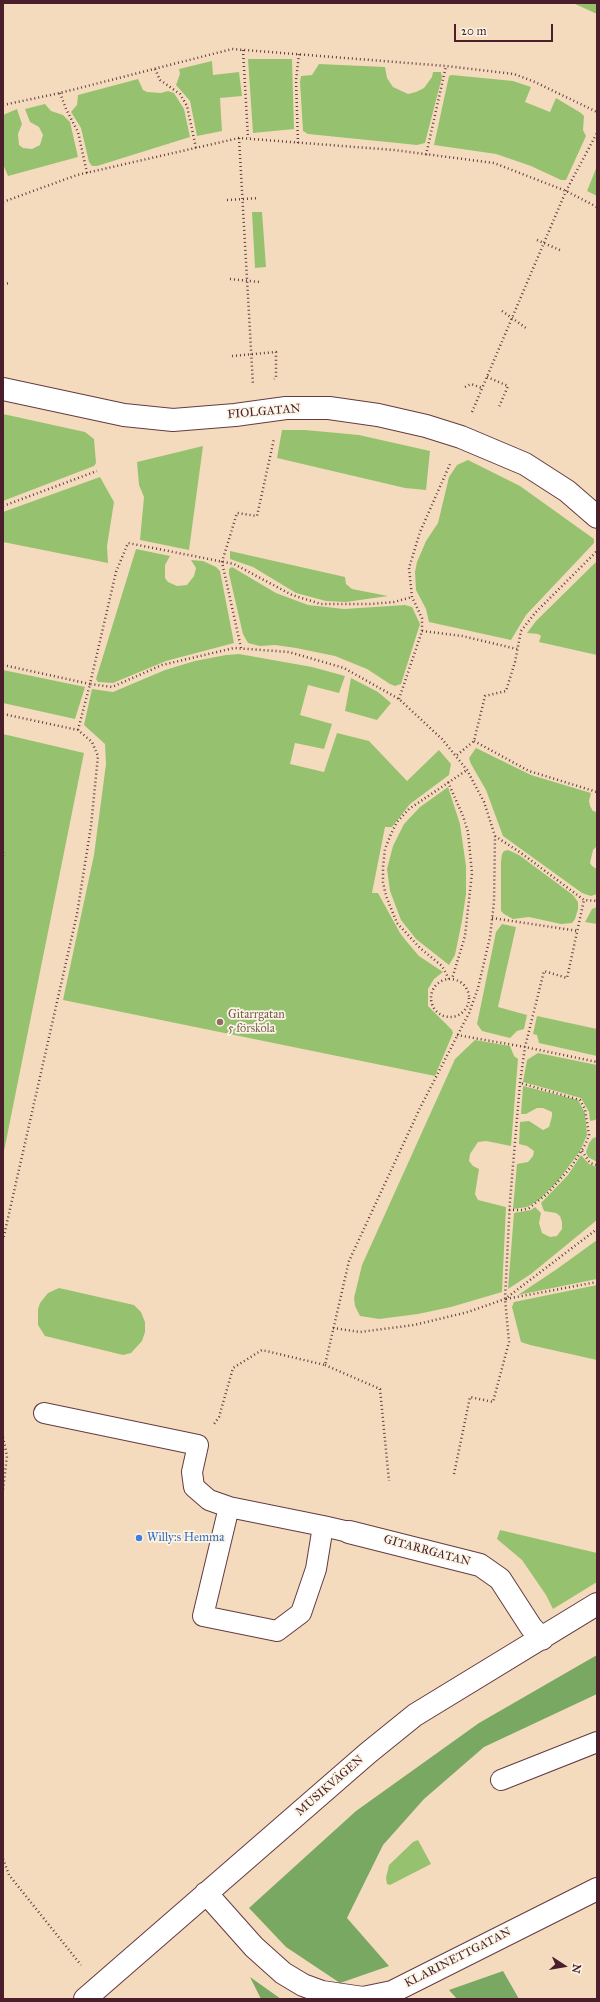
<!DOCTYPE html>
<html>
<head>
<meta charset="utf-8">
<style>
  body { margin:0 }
  #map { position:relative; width:600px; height:2002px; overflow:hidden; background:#f5dbbe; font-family:"IM FELL Great Primer",serif }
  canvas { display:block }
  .frame { position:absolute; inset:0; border:4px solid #4a1f2b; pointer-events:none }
  .north { position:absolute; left:544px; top:1946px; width:40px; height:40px; -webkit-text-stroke:3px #fcf5e5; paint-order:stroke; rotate:102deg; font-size:11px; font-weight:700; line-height:16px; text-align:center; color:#4a1f2b }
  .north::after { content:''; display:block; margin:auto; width:14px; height:18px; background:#4a1f2b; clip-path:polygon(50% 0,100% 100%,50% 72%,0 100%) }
  .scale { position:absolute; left:454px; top:24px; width:99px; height:18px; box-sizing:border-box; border:2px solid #4a1f2b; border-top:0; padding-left:5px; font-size:12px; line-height:14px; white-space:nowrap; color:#4a1f2b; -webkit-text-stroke:3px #fcf5e5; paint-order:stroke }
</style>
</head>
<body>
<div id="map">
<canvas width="600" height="2002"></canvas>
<div class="frame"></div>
<div class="north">N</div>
<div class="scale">20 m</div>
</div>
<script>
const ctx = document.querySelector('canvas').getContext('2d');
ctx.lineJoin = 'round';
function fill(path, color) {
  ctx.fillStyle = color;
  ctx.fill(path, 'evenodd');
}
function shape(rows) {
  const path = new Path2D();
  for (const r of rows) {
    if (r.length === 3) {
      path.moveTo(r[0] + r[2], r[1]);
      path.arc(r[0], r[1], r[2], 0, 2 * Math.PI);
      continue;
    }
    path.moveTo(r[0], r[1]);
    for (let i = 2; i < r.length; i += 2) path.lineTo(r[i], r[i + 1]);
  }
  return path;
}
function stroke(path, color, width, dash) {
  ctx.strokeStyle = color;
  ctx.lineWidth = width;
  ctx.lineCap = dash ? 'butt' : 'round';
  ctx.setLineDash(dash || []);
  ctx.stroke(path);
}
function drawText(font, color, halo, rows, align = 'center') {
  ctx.font = font + ' "IM FELL Great Primer",serif';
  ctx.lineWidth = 3.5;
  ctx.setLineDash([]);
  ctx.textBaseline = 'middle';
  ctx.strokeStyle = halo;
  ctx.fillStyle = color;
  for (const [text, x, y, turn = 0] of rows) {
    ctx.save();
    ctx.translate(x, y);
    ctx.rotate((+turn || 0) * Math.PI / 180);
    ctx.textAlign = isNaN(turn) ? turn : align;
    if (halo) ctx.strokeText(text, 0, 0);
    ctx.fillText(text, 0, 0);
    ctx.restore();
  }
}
const green = shape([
  [573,3,597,3,597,14],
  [248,59,292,59,294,129,253,133],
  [212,61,213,75,239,72,242,96,220,98,222,131,197,136,190,101,176,85,180,74,179,69],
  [319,64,385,67,387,78,393,87,408,94,416,92,424,88,432,77,433,72,441,72,442,77,425,143,417,145,308,134,303,131,300,82,301,76,312,75],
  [452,75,513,81,531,87,525,102,550,112,556,98,581,113,584,116,583,130,586,136,566,180,561,180,531,166,496,154,434,145,449,76],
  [138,79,143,90,147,92,161,93,168,91,174,93,184,109,190,137,97,166,92,166,89,162,81,128,71,112,77,105,78,95],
  [45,104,51,111,63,115,70,122,78,157,8,176,3,164,3,115,17,109,22,124,18,134,19,145,23,148,32,149,40,145,43,135,39,127,30,122,25,109],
  [597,166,597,196,587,191],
  [252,212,262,212,266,267,255,268],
  [3,414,85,432,94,439,96,463,94,466,3,501],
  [282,430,305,430,359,435,430,451,426,490,405,488,277,458],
  [203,446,189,550,140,540,144,497,139,485,137,462],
  [468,460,520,486,594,539,594,543,526,615,511,640,429,622,426,609,416,590,415,572,417,562,426,541,438,523,449,477,457,465],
  [100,477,114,502,107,546,108,563,3,542,3,512],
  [136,549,170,556,165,565,165,578,168,582,177,586,187,585,194,576,196,568,191,560,203,561,216,567,220,571,234,643,166,661,113,683,98,682,96,679],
  [230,551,345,577,346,584,352,589,388,596,346,602,326,601,296,593,253,567,230,559],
  [597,561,597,655,539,642,541,636,538,634,527,633,536,621],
  [232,567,276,593,308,605,344,609,405,605,412,607,420,624,401,684,395,686,390,684,367,669,335,656,296,648,275,645,260,646,248,643,243,634,229,574,229,569],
  [239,654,312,667,345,676,339,693,308,685,300,715,332,724,324,749,295,743,290,764,324,772,337,733,369,741,407,781,439,750,451,764,449,775,410,804,392,827,385,827,372,893,378,893,400,933,407,942,419,956,443,972,434,979,428,989,428,1006,452,1030,453,1033,435,1076,63,1000,94,855,106,764,105,744,84,725,92,689,113,692,165,670,195,661,226,655],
  [3,670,85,687,75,719,3,703],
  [351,678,378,692,391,703,377,720,345,711],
  [3,734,84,753,3,1156],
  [476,748,531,775,591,793,589,801,590,806,593,811,597,812,597,846,593,850,590,863,592,866,597,869,597,894,591,896,582,893,503,836,486,790,471,764,469,758],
  [448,787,460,824,466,866,466,894,462,921,455,955,449,965,416,939,401,920,390,891,387,869,393,846,404,824,420,807],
  [508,850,519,855,573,895,578,902,578,909,575,919,572,923,561,924,529,917,513,919,504,914,501,911,501,862,502,854,504,851],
  [597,907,597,924,585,922,592,909],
  [502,924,516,927,498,1007,527,1015,524,1029,517,1031,510,1038,482,1031,477,1024,496,932],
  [537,1016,597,1029,597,1056,539,1043,537,1035,533,1034],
  [475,1040,510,1046,514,1056,518,1059,511,1146,486,1141,478,1142,470,1154,469,1161,473,1166,479,1169,475,1194,478,1200,506,1207,502,1292,451,1307,418,1314,379,1319,360,1316,355,1306,354,1298,362,1265,455,1059],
  [538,1053,597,1065,597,1118,595,1120,590,1121,589,1112,581,1098,523,1082,527,1060],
  [523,1086,578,1100,585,1113,587,1135,580,1151,558,1181,539,1200,527,1207,513,1209,517,1164,528,1162,533,1156,534,1151,527,1146,519,1144,520,1122,529,1121,543,1130,549,1127,552,1116,552,1112,543,1108,537,1108,526,1114,521,1114],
  [597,1137,597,1162,588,1157,586,1152,589,1143,593,1138],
  [581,1155,589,1164,597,1167,597,1220,531,1274,508,1289,514,1213,531,1210,535,1207,541,1213,539,1223,542,1233,550,1237,557,1236,562,1229,562,1222,560,1216,556,1213,544,1211,541,1203,568,1175],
  [597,1240,597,1279,518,1295,557,1269],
  [597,1285,597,1360,530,1345,521,1342,512,1307,514,1302],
  [59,1288,134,1305,141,1312,145,1322,145,1332,142,1341,131,1353,123,1355,45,1336,38,1325,38,1309,40,1303,48,1293],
  [500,1530,597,1553,597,1582,553,1609,546,1595,522,1560,497,1539],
  [418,1840,431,1864,390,1885,387,1884,386,1878,389,1865,413,1842]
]);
const forest = shape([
  [597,1655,597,1694,484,1747,424,1799,383,1845,347,1918,389,1966,340,1983,286,1947,249,1908,356,1811,479,1723],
  [503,1971,519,1999,457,1999,449,1990],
  [250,1977,281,1999,261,1999]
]);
const path = shape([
  [243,50,248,138],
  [155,69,160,80,180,94,187,106,196,148],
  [60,93,66,109,78,132,87,173],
  [3,105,60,93,232,49,446,66,514,74,535,82,597,112],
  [239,138,253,385],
  [298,143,296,80,299,54],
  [426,155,446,66],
  [227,200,259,198],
  [3,202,77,175,239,138,394,150,494,163,566,191,597,207],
  [537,240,562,251],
  [230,279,260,282],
  [3,284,11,283],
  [502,311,526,328],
  [232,356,276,352,276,378,274,379],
  [487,377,508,386,499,407],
  [465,387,471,384,482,388],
  [472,412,566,191,597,133],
  [3,506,97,471],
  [422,631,462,636,517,649],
  [241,648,222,562,237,513,257,516,274,439],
  [3,665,90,684,116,572,128,543,234,564,292,595,321,604,370,604,394,602,412,597],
  [399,699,422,631,422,618,412,597,409,568,420,532,450,464],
  [3,714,78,730,92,742,98,756,91,826,77,914,3,1240],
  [78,730,90,684,112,687,162,665,234,648,289,652,344,668,399,699,442,739,467,770,484,802,495,836,494,902,490,937,478,988,469,1013,420,1108,349,1261,325,1365,262,1350,233,1368,219,1417,214,1424],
  [474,741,529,771,597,792],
  [457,755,474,741,485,696,506,691,515,662,521,631,535,613,597,551],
  [448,782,463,816,468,832,472,873,465,936,452,979],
  [495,836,521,853,584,900,597,901],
  [3,856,4,852],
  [492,918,578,931],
  [449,979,442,966,420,948,397,923,386,896,383,882,383,867,385,849,391,834,397,822,409,809,467,770],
  [450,998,19],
  [457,1035,525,1047,597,1062],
  [582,1151,590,1163,597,1165],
  [509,1210,523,1210,529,1208,547,1194,571,1167,585,1145,589,1135,585,1109,580,1100,520,1083],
  [506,1299,597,1282],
  [333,1328,360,1332,414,1325,468,1312,505,1299,597,1229],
  [325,1365,380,1389,389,1481],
  [3,1437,7,1456,3,1490],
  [454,1474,470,1397,493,1402,509,1342,505,1299,510,1201,520,1083,525,1047,544,971,567,978,584,900],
  [3,1859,9,1875,81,1965]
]);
const lane = shape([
  [44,1413,198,1445,192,1472,194,1487,209,1500,229,1507],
  [323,1526,229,1507,203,1616,277,1631,301,1613,316,1569,323,1526,349,1532],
  [501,1780,597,1742]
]);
const street = shape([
  [3,389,124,415,173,420,235,415,286,408,329,408,378,415,426,426,461,437,525,464,567,491,597,517],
  [349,1532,480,1565,500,1579,531,1627,542,1639],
  [206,1893,254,1947,283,1973,303,1985,322,1992,363,1998,392,1992,597,1889],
  [85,1999,368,1753,415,1715,597,1604]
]);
const markers = [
  [220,1022,4,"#8d6e63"],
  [139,1538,4,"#3f7fe0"]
];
const streetNames = [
  ["FIOLGATAN",264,412,-5],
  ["GITARRGATAN",427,1551,15],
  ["MUSIKVÄGEN",330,1786,-41],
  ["KLARINETTGATAN",458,1958,-27]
];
const educationNames = [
  ["Gitarrgatan",228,1015],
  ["5 förskola",228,1029]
];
const shopNames = [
  ["Willy:s Hemma",147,1538]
];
fill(green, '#96c270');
fill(forest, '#78a862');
stroke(lane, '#643b41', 22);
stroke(street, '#643b41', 24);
stroke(path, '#643b41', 2.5, [1, 3]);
stroke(lane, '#fff', 20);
stroke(street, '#fff', 22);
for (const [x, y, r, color] of markers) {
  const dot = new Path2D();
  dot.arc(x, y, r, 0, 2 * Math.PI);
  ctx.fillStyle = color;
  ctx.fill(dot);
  stroke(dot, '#fcf5e5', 1.5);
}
drawText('12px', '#4a1f2b', '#fcf5e5', streetNames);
drawText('12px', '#785e54', '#fcf5e5', educationNames, 'left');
drawText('12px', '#366cbe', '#fcf5e5', shopNames, 'left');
</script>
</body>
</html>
